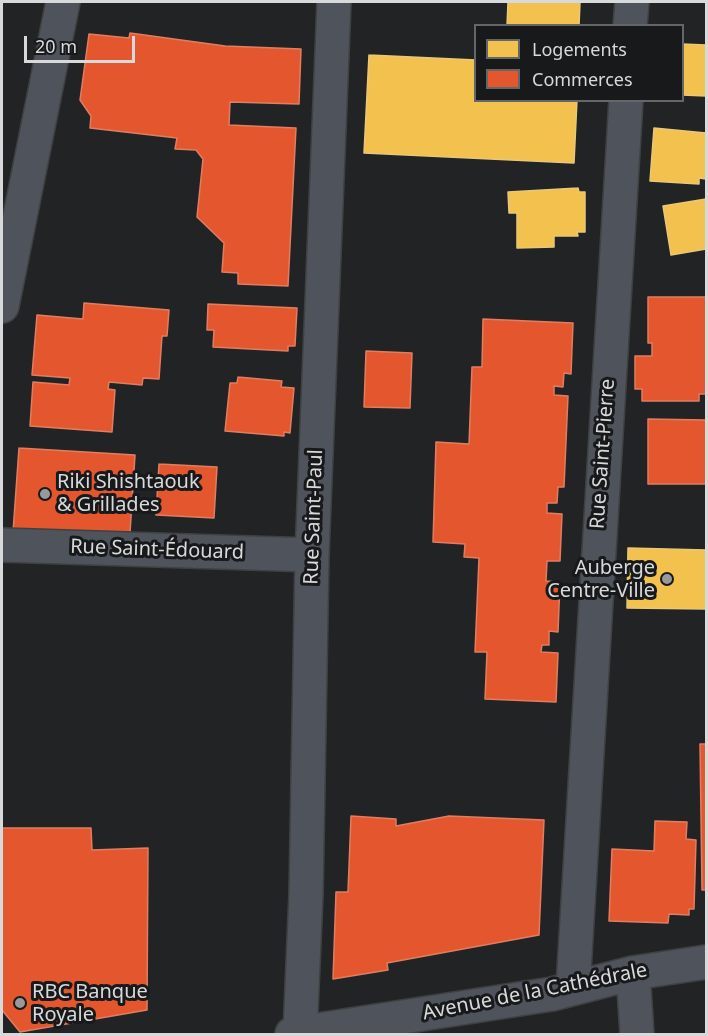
<!DOCTYPE html>
<html>
<head>
<meta charset="utf-8">
<style>
  body { margin:0 }
  #map { position:relative; width:708px; height:1036px; overflow:hidden; background:#222324; font-family:"Noto Sans",sans-serif }
  canvas { display:block }
  .frame { position:absolute; inset:0; border:3px solid #d8d9da; pointer-events:none }
  .legend { position:absolute; left:474px; top:24px; width:210px; height:78px; box-sizing:border-box; background:#18191b; border:2px solid #656667; margin:0; padding:8px 10px; list-style:none; font-size:18px; color:#d8d9da }
  .legend li { display:flex; align-items:center; gap:12px; height:30px }
  .legend b { width:30px; border:2px solid #656667 }
  .scale { position:absolute; left:24px; top:36px; width:111px; height:27px; box-sizing:border-box; border:3px solid #d8d9da; border-top:0; padding-left:8px; font-size:18px; line-height:21px; white-space:nowrap; color:#d8d9da; -webkit-text-stroke:4px #18191b; paint-order:stroke }
</style>
</head>
<body>
<div id="map">
<canvas width="708" height="1036"></canvas>
<div class="frame"></div>
<ul class="legend">
<li><b style="height:16px;background:#f2c14e"></b>Logements</li>
<li><b style="height:16px;background:#e4572e"></b>Commerces</li>
</ul>
<div class="scale">20 m</div>
</div>
<script>
const ctx = document.querySelector('canvas').getContext('2d');
ctx.lineJoin = 'round';
function fill(path, color) {
  ctx.fillStyle = color;
  ctx.fill(path, 'evenodd');
}
function shape(rows) {
  const path = new Path2D();
  for (const r of rows) {
    path.moveTo(r[0], r[1]);
    for (let i = 2; i < r.length; i += 2) path.lineTo(r[i], r[i + 1]);
  }
  return path;
}
function stroke(path, color, width, dash) {
  ctx.strokeStyle = color;
  ctx.lineWidth = width;
  ctx.lineCap = dash ? 'butt' : 'round';
  ctx.setLineDash(dash || []);
  ctx.stroke(path);
}
function drawText(font, color, halo, rows, align = 'center') {
  ctx.font = font + ' "Noto Sans",sans-serif';
  ctx.lineWidth = 6;
  ctx.setLineDash([]);
  ctx.textBaseline = 'middle';
  ctx.strokeStyle = halo;
  ctx.fillStyle = color;
  for (const [text, x, y, turn = 0] of rows) {
    ctx.save();
    ctx.translate(x, y);
    ctx.rotate((+turn || 0) * Math.PI / 180);
    ctx.textAlign = isNaN(turn) ? turn : align;
    if (halo) ctx.strokeText(text, 0, 0);
    ctx.fillText(text, 0, 0);
    ctx.restore();
  }
}
const homes = shape([
  [508,2,580,2,579,26,507,26,508,2],
  [682,44,706,45,706,96,682,95,682,44],
  [369,55,476,60,476,100,577,100,574,163,364,153,369,55],
  [654,128,706,133,706,179,699,178,699,184,650,181,654,128],
  [578,188,579,192,585,192,585,232,577,232,578,236,554,236,554,247,517,248,517,213,509,213,508,192,578,188],
  [706,199,706,249,671,255,663,206,706,199],
  [628,548,706,550,706,609,627,608,628,548]
]);
const shops = shape([
  [130,33,225,46,301,49,299,104,230,102,229,125,296,128,288,286,238,284,238,273,222,272,224,243,197,217,203,159,196,150,175,149,177,138,90,128,91,116,80,100,89,34,129,38,130,33],
  [648,297,706,297,706,394,699,394,699,401,642,401,642,389,635,389,635,356,652,356,652,343,648,343,648,297],
  [84,303,169,310,167,336,162,336,159,379,143,378,142,385,109,382,108,389,115,390,112,432,30,426,33,382,69,385,70,378,32,375,37,315,83,319,84,303],
  [208,304,297,308,295,346,288,346,288,351,213,347,214,330,207,330,208,304],
  [483,319,573,323,571,374,564,373,563,387,554,386,554,395,568,396,564,487,558,487,557,503,547,503,547,513,562,514,560,561,547,561,546,581,560,582,558,632,549,631,549,645,542,645,541,652,558,653,556,702,485,699,487,652,475,652,479,558,464,557,465,544,433,542,436,442,469,444,472,367,482,367,483,319],
  [366,351,412,353,410,408,364,407,366,351],
  [238,377,282,381,281,387,294,388,290,433,284,432,284,436,225,431,230,383,237,383,238,377],
  [648,419,706,420,706,484,648,484,648,419],
  [19,448,135,455,130,533,109,532,108,538,13,532,19,448],
  [159,464,217,467,214,518,156,515,159,464],
  [700,744,706,744,706,890,702,890,700,744],
  [351,816,396,819,396,826,449,816,544,820,539,935,387,963,388,970,333,979,336,892,348,892,351,816],
  [655,821,687,822,686,839,696,840,694,909,689,909,689,915,669,914,668,923,609,921,612,849,654,851,655,821],
  [2,828,91,828,92,850,148,848,147,1010,20,1032,2,1010,2,828]
]);
const minor = shape([
  [630,26,632,2],
  [2,306,63,2],
  [2,545,312,555],
  [633,973,637,1034],
  [573,987,626,100],
  [292,1034,552,994,633,973,706,962],
  [300,1034,306,894,312,555,334,2]
]);
const markers = [
  [45,494,6,"#98999a"],
  [667,579,6,"#98999a"],
  [20,1003,6,"#98999a"]
];
const streetNames = [
  ["Rue Saint-Pierre",603,454,-86],
  ["Rue Saint-Paul",314,517,-88],
  ["Rue Saint-Édouard",157,550,2],
  ["Avenue de la Cathédrale",535,992,-11]
];
const poiNames = [
  ["Riki Shishtaouk",57,482],
  ["& Grillades",57,505],
  ["Auberge",655,568,"right"],
  ["Centre-Ville",655,591,"right"],
  ["RBC Banque",32,992],
  ["Royale",32,1015]
];
fill(homes, '#f2c14e');
stroke(homes, '#eac878', 1.5);
fill(shops, '#e4572e');
stroke(shops, '#e07e62', 1.5);
stroke(minor, '#3f4041', 36);
stroke(minor, '#4f535b', 33);
for (const [x, y, r, color] of markers) {
  const dot = new Path2D();
  dot.arc(x, y, r, 0, 2 * Math.PI);
  ctx.fillStyle = color;
  ctx.fill(dot);
  stroke(dot, '#18191b', 2);
}
drawText('20px', '#d8d9da', '#18191b', streetNames);
drawText('20px', '#d8d9da', '#18191b', poiNames, 'left');
</script>
</body>
</html>
